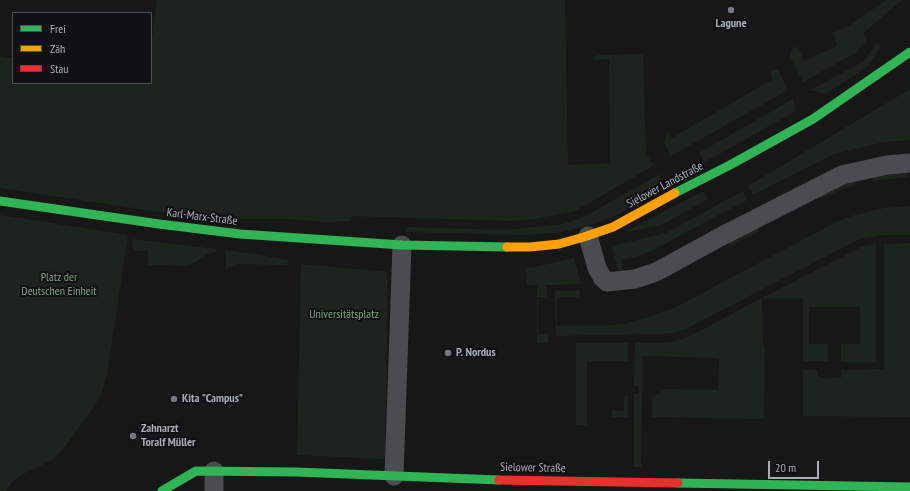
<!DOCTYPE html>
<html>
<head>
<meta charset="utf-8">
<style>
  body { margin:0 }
  #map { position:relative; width:910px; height:491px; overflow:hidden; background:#171717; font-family:"PT Sans Narrow",sans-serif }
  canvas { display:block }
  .legend { position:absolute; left:12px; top:12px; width:140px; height:72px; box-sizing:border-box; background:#111113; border:1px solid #4d4f55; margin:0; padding:5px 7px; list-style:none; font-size:12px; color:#a8adb8 }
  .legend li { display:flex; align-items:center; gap:8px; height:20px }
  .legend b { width:20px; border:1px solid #4d4f55 }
  .scale { position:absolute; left:768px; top:461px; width:51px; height:18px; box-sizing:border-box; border:2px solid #a8adb8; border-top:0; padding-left:5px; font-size:12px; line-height:14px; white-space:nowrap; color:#a8adb8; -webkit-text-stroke:3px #111113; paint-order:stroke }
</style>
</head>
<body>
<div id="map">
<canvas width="910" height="491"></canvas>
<ul class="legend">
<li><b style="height:5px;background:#30b455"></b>Frei</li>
<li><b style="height:5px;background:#ff9f0a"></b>Zäh</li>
<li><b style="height:5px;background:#e5322d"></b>Stau</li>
</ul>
<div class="scale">20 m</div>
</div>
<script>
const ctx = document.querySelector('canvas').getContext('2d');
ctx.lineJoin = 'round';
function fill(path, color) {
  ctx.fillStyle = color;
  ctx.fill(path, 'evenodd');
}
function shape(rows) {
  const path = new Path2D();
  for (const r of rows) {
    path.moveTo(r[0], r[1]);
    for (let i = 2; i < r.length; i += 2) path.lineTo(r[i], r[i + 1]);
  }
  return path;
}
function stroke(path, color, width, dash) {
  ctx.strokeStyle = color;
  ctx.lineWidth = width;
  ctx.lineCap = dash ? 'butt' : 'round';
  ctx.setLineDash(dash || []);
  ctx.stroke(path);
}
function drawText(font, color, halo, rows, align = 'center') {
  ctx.font = font + ' "PT Sans Narrow",sans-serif';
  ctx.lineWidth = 4;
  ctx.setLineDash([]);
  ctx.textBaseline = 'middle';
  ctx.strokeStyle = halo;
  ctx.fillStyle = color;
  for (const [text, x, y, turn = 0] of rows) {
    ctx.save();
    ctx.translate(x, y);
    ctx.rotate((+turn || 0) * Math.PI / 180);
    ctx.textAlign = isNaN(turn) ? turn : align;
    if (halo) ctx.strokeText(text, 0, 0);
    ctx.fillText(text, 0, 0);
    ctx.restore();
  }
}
const green = shape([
  [157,0,565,0,568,165,610,163,609,59,595,60,595,57,598,55,643,54,646,153,653,166,575,211,534,219,510,221,352,216,351,221,326,222,287,219,237,219,160,212,0,188,0,56,13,58,13,83,151,83,151,46],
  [886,0,902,0,863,33,867,39,857,52,803,82,790,57,790,52,793,48,798,47,804,61,837,46,833,33,847,27],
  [877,43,881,46,869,65,855,75,825,94,810,90,863,62],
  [773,70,778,70,788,90,671,156,664,142,667,130,672,138,773,79,770,72],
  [910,89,910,140,884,142,834,154,753,195,748,186],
  [793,99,796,111,705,162,699,153],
  [907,171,908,177,873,181,872,175],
  [660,174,660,184,619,214,598,223,562,232,527,235,405,232,406,229,410,227,505,230,563,224,581,218,596,210],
  [854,180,856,186,846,188,820,199,818,194],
  [703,191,708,199,662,225,623,233],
  [743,191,747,200,655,249,639,256,621,260,623,272,618,269,612,246,666,233],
  [910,206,910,235,882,235,859,239,686,329,673,333,660,334,556,336,555,291,580,291,579,297,557,297,557,326,598,326,623,324,653,316,676,307,838,221,855,215,884,208],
  [0,215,128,235,107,375,103,390,94,407,64,448,52,460,23,474,12,482,6,491,0,491],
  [757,226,759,231,730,246,728,241],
  [133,239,216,249,216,252,211,252,189,266,148,265,148,251,136,251,132,247],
  [910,243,910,417,803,416,803,370,818,370,818,377,841,378,841,370,884,369,884,244],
  [876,244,876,362,841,362,841,344,860,344,860,307,809,307,809,344,828,344,828,361,803,361,803,298,762,298,763,345,765,346,764,419,652,417,652,397,666,389,718,390,719,358,643,356,641,467,634,467,634,394,639,394,639,386,634,385,635,343,662,343,676,341,690,336,762,298,844,256,861,247],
  [226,250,253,254,289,260,287,265,237,264,226,269],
  [574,258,581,284,546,285,547,288,547,297,538,297,538,334,548,334,548,343,537,343,537,285,527,285,526,268,535,267],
  [301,264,388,272,385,459,297,455],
  [576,343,628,343,628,361,587,361,587,426,576,425],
  [624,396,628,396,628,417,612,417,612,411,624,411]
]);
const street = shape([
  [588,236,597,268,602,277,607,282,635,279,656,272,722,236,842,175,887,165,910,163],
  [394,476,402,245],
  [214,491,214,471]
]);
const fast = shape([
  [675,193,730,165,813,119,910,52],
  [0,201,159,224,240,234,402,245,507,247],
  [678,483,910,487],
  [162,491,196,471,296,472,499,480]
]);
const slow = shape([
  [507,247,530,247,559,244,584,237,613,227,675,193]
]);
const jam = shape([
  [499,480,678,483]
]);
const markers = [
  [731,10,4,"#757880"],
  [448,353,4,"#757880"],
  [174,399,4,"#757880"],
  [133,436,4,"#757880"]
];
const poiNames = [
  ["Lagune",731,24,"center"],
  ["P. Nordus",456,353],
  ["Kita \"Campus\"",182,399],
  ["Zahnarzt",141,429],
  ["Toralf Müller",141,443]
];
const streetNames = [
  ["Sielower Landstraße",665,185,-28],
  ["Karl-Marx-Straße",202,217,7],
  ["Sielower Straße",533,468,1]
];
const parkNames = [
  ["Platz der",59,278],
  ["Deutschen Einheit",59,292],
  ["Universitätsplatz",344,315]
];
fill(green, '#1d241e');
stroke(street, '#4b4c50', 19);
stroke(fast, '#30b455', 9);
stroke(slow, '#ff9f0a', 9);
stroke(jam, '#e5322d', 9);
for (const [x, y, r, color] of markers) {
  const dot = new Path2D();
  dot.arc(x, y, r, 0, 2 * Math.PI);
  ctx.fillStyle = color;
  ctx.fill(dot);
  stroke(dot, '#111113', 1.5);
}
drawText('bold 12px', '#a8adb8', '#111113', poiNames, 'left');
drawText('12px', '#a8adb8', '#111113', streetNames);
drawText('12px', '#7fa381', '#111113', parkNames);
</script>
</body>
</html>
